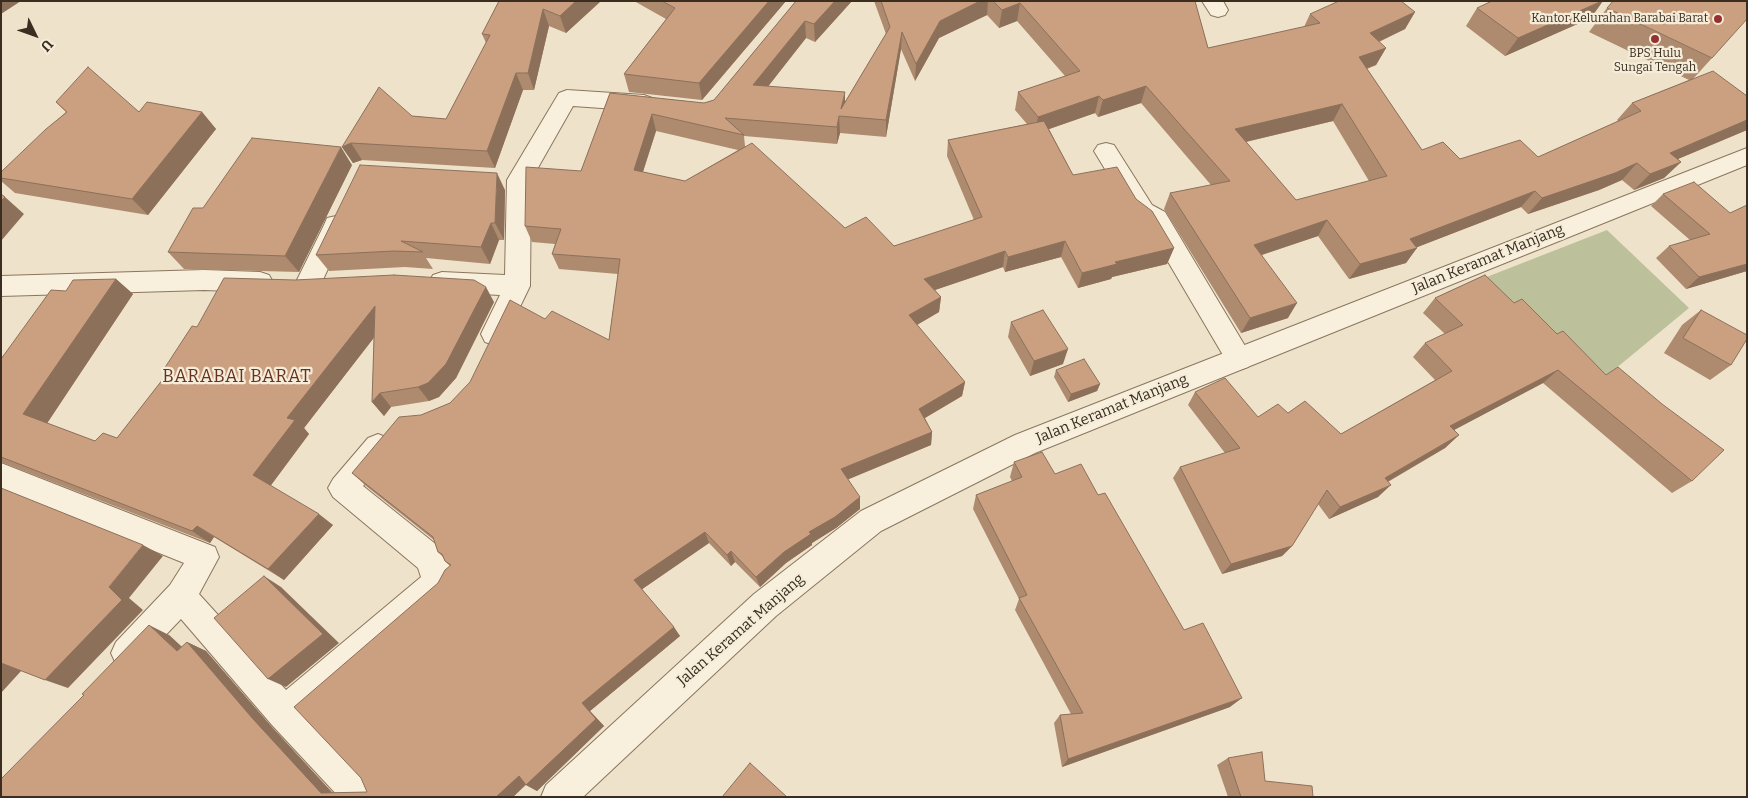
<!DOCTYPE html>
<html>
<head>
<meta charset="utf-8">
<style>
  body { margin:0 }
  #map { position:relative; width:1748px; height:798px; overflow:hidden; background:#eee3ca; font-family:Bitter,serif }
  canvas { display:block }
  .frame { position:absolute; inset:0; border:2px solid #3b2e21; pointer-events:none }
  .north { position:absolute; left:10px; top:10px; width:50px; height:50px; -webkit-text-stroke:4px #f5edd9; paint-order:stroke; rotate:132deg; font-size:14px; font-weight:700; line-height:20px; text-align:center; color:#3b2e21 }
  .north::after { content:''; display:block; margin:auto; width:18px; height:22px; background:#3b2e21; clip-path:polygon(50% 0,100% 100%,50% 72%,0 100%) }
</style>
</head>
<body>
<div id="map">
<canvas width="1748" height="798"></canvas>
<div class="frame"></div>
<div class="north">U</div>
</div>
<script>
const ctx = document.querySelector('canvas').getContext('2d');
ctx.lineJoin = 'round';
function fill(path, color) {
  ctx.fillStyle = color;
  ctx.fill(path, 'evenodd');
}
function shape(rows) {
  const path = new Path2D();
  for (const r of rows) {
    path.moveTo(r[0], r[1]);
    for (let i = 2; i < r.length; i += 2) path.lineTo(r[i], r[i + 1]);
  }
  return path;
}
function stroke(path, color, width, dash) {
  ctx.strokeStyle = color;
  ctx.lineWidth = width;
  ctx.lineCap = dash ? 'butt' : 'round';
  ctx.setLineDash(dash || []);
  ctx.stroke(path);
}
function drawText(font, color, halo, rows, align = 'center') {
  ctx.font = font + ' Bitter,serif';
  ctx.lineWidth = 4.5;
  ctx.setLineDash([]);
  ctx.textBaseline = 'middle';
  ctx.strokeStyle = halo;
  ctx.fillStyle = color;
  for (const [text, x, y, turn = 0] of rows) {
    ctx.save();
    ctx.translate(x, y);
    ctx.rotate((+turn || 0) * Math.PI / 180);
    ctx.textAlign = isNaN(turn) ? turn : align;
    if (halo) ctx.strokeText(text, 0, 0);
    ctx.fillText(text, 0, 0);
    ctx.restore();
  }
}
const cemetery = shape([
  [1607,230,1689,308,1603,379,1484,278]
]);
const minor = shape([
  [1202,1,1223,1,1228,10,1225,15,1218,17,1211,15,1202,1],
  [567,90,644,95,652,98,655,103,652,108,644,111,573,106,531,180,530,286,503,342,494,345,485,342,481,334,500,295,442,292,433,289,429,282,433,275,442,272,505,275,507,180,559,93,567,90],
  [1106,143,1114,145,1152,205,1165,212,1248,351,1252,359,1248,367,1239,370,1230,367,1147,226,1134,217,1094,151,1098,145,1106,143],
  [336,216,345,218,348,225,321,284,317,291,308,294,299,291,295,284,324,225,327,218,336,216],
  [204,270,260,272,269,275,273,282,269,289,260,292,204,290,1,296,1,276,204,270],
  [378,434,388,438,392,447,388,456,363,486,443,550,448,564,452,566,456,576,449,592,308,714,375,785,380,797,339,797,272,725,181,619,138,664,127,669,116,664,111,653,116,642,170,585,184,563,1,489,1,463,215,547,219,557,199,594,286,690,421,577,418,568,333,497,328,488,333,479,368,438,378,434]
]);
const tertiary = shape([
  [1747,148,1747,165,1035,453,881,531,776,616,583,797,541,797,546,785,754,594,861,511,1015,435,1747,148]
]);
const wall = shape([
  [499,1,601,1,566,33,549,26,534,90,523,90,495,168,362,160,353,163,342,147,412,116,446,119,486,43,482,34],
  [634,1,786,1,702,100,629,92,624,74,666,19],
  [796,1,852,1,815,42,806,38,768,86,845,102,886,34,874,1,1195,1,1208,48,1304,27,1310,14,1415,12,1405,29,1379,42,1386,48,1376,65,1367,69,1422,150,1460,159,1538,157,1618,121,1617,120,1632,103,1689,80,1589,32,1607,8,1712,58,1693,79,1747,96,1747,130,1678,159,1681,162,1664,178,1634,190,1622,180,1599,190,1528,214,1521,207,1417,247,1406,263,1349,279,1318,236,1262,255,1288,318,1241,333,1164,209,1170,193,1211,185,1141,103,1098,117,1095,113,1049,129,1073,175,1136,199,1174,248,1167,264,1112,277,1111,279,1078,288,1061,257,1005,272,1003,267,935,290,941,297,939,312,917,325,965,382,962,396,925,418,932,432,931,445,848,479,860,509,836,528,812,543,812,545,786,563,760,587,735,562,731,566,709,543,642,589,680,636,590,711,604,726,537,791,526,785,513,797,1,797,169,635,182,647,187,642,206,651,271,726,333,793,367,792,438,583,450,566,445,561,443,557,438,552,434,540,366,486,352,473,421,415,450,403,545,319,609,340,618,274,559,269,552,254,555,244,532,242,525,226,581,171,610,93,704,103,714,100],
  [987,15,999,28,1017,21,1065,76,1018,92,1015,110,1027,124,948,140,947,156,974,220,894,246,845,228,745,146,744,136,837,144,840,133,886,137,901,49,915,81,939,38],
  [1333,121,1369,181,1296,200,1246,142],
  [656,131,738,150,685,181,643,172],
  [1477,8,1591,18,1505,56,1466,26],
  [56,102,139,112,202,112,216,129,148,215,15,193,1,181,1,172,66,112],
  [352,165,299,272,184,269,168,252],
  [505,190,504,240,499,240,490,264,426,258,433,269,405,267,329,271,316,255],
  [1663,194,1730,213,1747,271,1686,289,1656,258,1669,246,1690,240,1651,206],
  [1485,275,1692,481,1672,493,1543,383,1454,430,1459,435,1445,448,1388,482,1378,497,1329,519,1318,504,1292,546,1282,556,1222,574,1173,478,1180,467,1225,453,1188,405,1195,392,1258,417,1288,413,1341,434,1435,380,1413,357,1425,343,1445,334,1423,313,1435,298],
  [116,279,133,294,47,423,95,441,117,438,168,373,164,369,197,327,494,302,456,378,439,397,429,401,391,407,384,416,372,402,374,337,304,428,309,434,270,486,333,525,284,580,214,537,210,543,1,462,1,359,66,291],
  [1701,310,1731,365,1710,380,1664,353,1682,325],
  [1011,322,1063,364,1030,376,1008,337],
  [1056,370,1100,384,1097,391,1068,402,1054,377],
  [1014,462,1055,474,1098,495,1230,707,1062,767,1054,723,1060,715,1071,714,1015,610,1019,599,973,509,976,495,1012,481,1010,477],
  [1228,758,1265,781,1313,797,1228,797,1217,765]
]);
const shadedWall = shape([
  [1,1,21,1,1,14],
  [576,1,601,1,566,33,560,16],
  [769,1,786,1,702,100,699,83],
  [835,1,852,1,815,42,814,24],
  [980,1,988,1,987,15,939,38,915,81,916,64,940,21],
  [1602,1,1603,1,1591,18,1505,56,1518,38],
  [1020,3,1017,21,999,28,1002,10],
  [543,9,549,26,534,90,528,73],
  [1415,12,1405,29,1361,50,1370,33],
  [805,21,806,38,756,102,753,85],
  [902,32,901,49,886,137,886,120],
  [1386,48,1376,65,1350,74,1359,57],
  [516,73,523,90,495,168,487,151],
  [1146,86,1141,103,1098,117,1103,100],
  [845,92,845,109,841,109],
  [1099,96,1095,113,1035,134,1038,117],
  [1342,104,1333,121,1228,146,1235,129],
  [202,112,216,129,148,215,132,199],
  [652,114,656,131,638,187,634,170],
  [839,116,840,133,837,144,837,127],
  [1747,120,1747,130,1654,169,1670,153],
  [351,143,362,160,353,163,342,147],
  [341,147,352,165,299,272,285,256],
  [1681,162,1664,178,1634,190,1650,174],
  [1637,163,1622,180,1599,190,1528,214,1542,198],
  [497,173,505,190,504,240,495,223],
  [1535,191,1521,207,1415,248,1417,248,1406,263,1349,279,1360,264,1410,239],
  [5,197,24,214,1,241,1,201],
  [1327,220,1318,236,1246,260,1254,245],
  [491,223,499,240,490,264,481,247],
  [1065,241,1061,257,1005,272,1008,257],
  [1174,248,1167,264,1112,277,1111,279,1078,288,1082,273,1115,262],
  [1005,251,1003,267,923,294,924,279],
  [1747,264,1747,271,1686,289,1699,277],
  [116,279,133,294,44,428,23,414],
  [486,287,494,302,456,378,439,397,429,401,418,387],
  [941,297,939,312,908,330,909,315],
  [1297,303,1288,318,1241,333,1250,318],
  [375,306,387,321,304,428,309,434,269,488,253,475,287,418],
  [1068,349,1063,364,1030,376,1034,361],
  [1558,370,1543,383,1437,439,1450,426],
  [965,382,962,396,918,422,919,409],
  [1100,384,1097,391,1068,402,1071,394],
  [380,393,391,407,384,416,372,402],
  [932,432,931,445,842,482,841,469],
  [1459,435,1445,448,1373,490,1385,478],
  [1391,485,1378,497,1329,519,1340,507],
  [860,497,860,509,836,528,812,543,812,545,786,563,760,587,756,577,784,552,809,532],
  [319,514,333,525,284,580,268,569],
  [197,526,214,537,210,543,192,531],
  [705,532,709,543,641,590,634,580],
  [143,545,163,556,129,598,143,610,68,688,45,680,109,587],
  [1292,546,1282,556,1222,574,1231,564],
  [731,551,735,562,731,566,727,555],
  [264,576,281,587,339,643,286,687,268,679],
  [149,625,169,635,196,660,177,651],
  [674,627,680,636,590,711,604,726,537,791,526,785,582,703],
  [187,642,206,651,271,726,336,797,321,793,253,719],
  [1,662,22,670,1,693],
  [1242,698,1230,707,1062,767,1068,759],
  [519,776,529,781,513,797,496,797]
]);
const building = shape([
  [499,1,576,1,560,16,543,9,528,73,516,73,487,151,351,143,342,147,379,87,412,116,446,119,490,35,482,34,499,1],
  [662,1,769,1,699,83,624,74,675,8,662,1],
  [796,1,835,1,814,24,805,21,753,85,845,92,841,109,890,27,881,1,980,1,940,21,916,64,902,32,886,120,839,116,837,127,725,118,744,135,652,114,634,170,685,181,752,143,845,228,866,217,894,246,982,217,948,140,1044,121,1073,175,1117,167,1136,199,1152,211,1174,248,1115,262,1117,264,1082,273,1065,241,1008,257,1005,251,924,279,941,297,909,315,965,382,919,409,932,432,841,469,860,497,835,517,809,532,811,534,784,552,756,577,731,551,727,555,705,532,634,580,674,627,582,703,596,719,526,785,519,776,496,797,1,797,1,779,84,695,82,694,149,625,177,651,187,642,253,719,321,793,367,792,361,778,294,707,438,583,445,570,451,565,445,561,442,554,438,552,433,537,352,473,399,417,421,415,450,403,470,382,510,300,545,319,552,311,609,340,620,259,552,254,561,229,525,226,526,167,581,171,610,93,704,103,714,100,796,1],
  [993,1,1195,1,1208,48,1320,23,1310,14,1339,1,1401,1,1415,12,1370,33,1386,48,1359,57,1422,150,1443,142,1460,159,1520,140,1538,157,1641,111,1632,103,1713,71,1747,96,1747,120,1670,153,1681,162,1650,174,1637,163,1615,173,1542,198,1535,191,1410,239,1417,248,1360,264,1327,220,1254,245,1297,303,1250,318,1170,193,1230,181,1146,86,1103,100,1099,96,1038,117,1018,92,1080,71,1020,3,1002,10,993,1],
  [1342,104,1387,176,1296,200,1235,129,1342,104],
  [1492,1,1602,1,1518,38,1477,8,1492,1],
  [1613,1,1747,1,1747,19,1712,58,1607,8,1613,1],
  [88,67,139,112,147,102,202,112,132,199,1,178,1,172,46,129,67,112,56,102,88,67],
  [252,138,341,147,285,256,168,252,193,208,203,208,252,138],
  [360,165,497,173,495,223,491,223,481,247,401,241,423,252,394,251,316,255,360,165],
  [1694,182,1730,213,1747,205,1747,264,1699,277,1669,246,1710,234,1663,194,1694,182],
  [1,194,5,197,1,201,1,194],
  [394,275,474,280,486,287,446,364,428,383,418,387,380,393,372,402,375,306,287,418,295,420,253,475,319,514,268,569,197,526,192,531,1,457,1,359,51,290,66,291,73,280,116,279,23,414,95,441,103,433,117,438,170,370,164,369,192,326,197,327,224,278,295,280,394,275],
  [1485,275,1514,303,1522,299,1557,334,1563,331,1606,375,1618,367,1662,404,1724,450,1692,481,1558,370,1450,426,1459,435,1385,478,1391,485,1340,507,1327,490,1292,546,1231,564,1180,467,1240,448,1195,392,1225,378,1258,417,1278,404,1288,413,1305,401,1341,434,1452,371,1425,343,1463,325,1435,298,1485,275],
  [1043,310,1068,349,1034,361,1011,322,1043,310],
  [1701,310,1747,335,1747,339,1731,365,1683,338,1701,310],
  [1084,359,1100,384,1071,394,1056,370,1084,359],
  [1042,452,1055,474,1081,464,1098,495,1105,493,1184,630,1203,623,1242,698,1068,759,1060,715,1083,713,1019,598,1027,595,976,495,1022,477,1014,462,1042,452],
  [1,488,143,545,109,587,122,600,45,680,1,663,1,488],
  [264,576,323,634,268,679,214,618,264,576],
  [1262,752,1265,781,1312,786,1313,797,1241,797,1228,758,1262,752],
  [750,763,787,797,722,797,750,763]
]);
const markers = [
  [1718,19,5,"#973131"],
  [1655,39,5,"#973131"]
];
const farPoinames = [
  ["Kantor Kelurahan Barabai Barat",1708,19],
  ["BPS Hulu",1655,54,"center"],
  ["Sungai Tengah",1655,68,"center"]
];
const streetNames = [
  ["Jalan Keramat Manjang",1488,259,-22],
  ["Jalan Keramat Manjang",1112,409,-22],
  ["Jalan Keramat Manjang",741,630,-41]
];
const quarterNames = [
  ["BARABAI BARAT",237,377]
];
fill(cemetery, '#bcc19c');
stroke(minor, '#8a765f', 2);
stroke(tertiary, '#8a765f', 2);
fill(minor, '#f8f0dd');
fill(tertiary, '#f8f0dd');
fill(wall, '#ae8a6f');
fill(shadedWall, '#8d705a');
fill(building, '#caa081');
stroke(building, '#8d705a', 1);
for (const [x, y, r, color] of markers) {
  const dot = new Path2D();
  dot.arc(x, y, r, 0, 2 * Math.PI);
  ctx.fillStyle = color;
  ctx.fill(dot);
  stroke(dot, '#f5edd9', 2);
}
drawText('12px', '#3b2e21', '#f5edd9', farPoinames, 'right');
drawText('15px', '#3b2e21', '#f5edd9', streetNames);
ctx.letterSpacing = '1px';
drawText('18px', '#663122', '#f5edd9', quarterNames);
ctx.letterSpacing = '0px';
</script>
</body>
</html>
